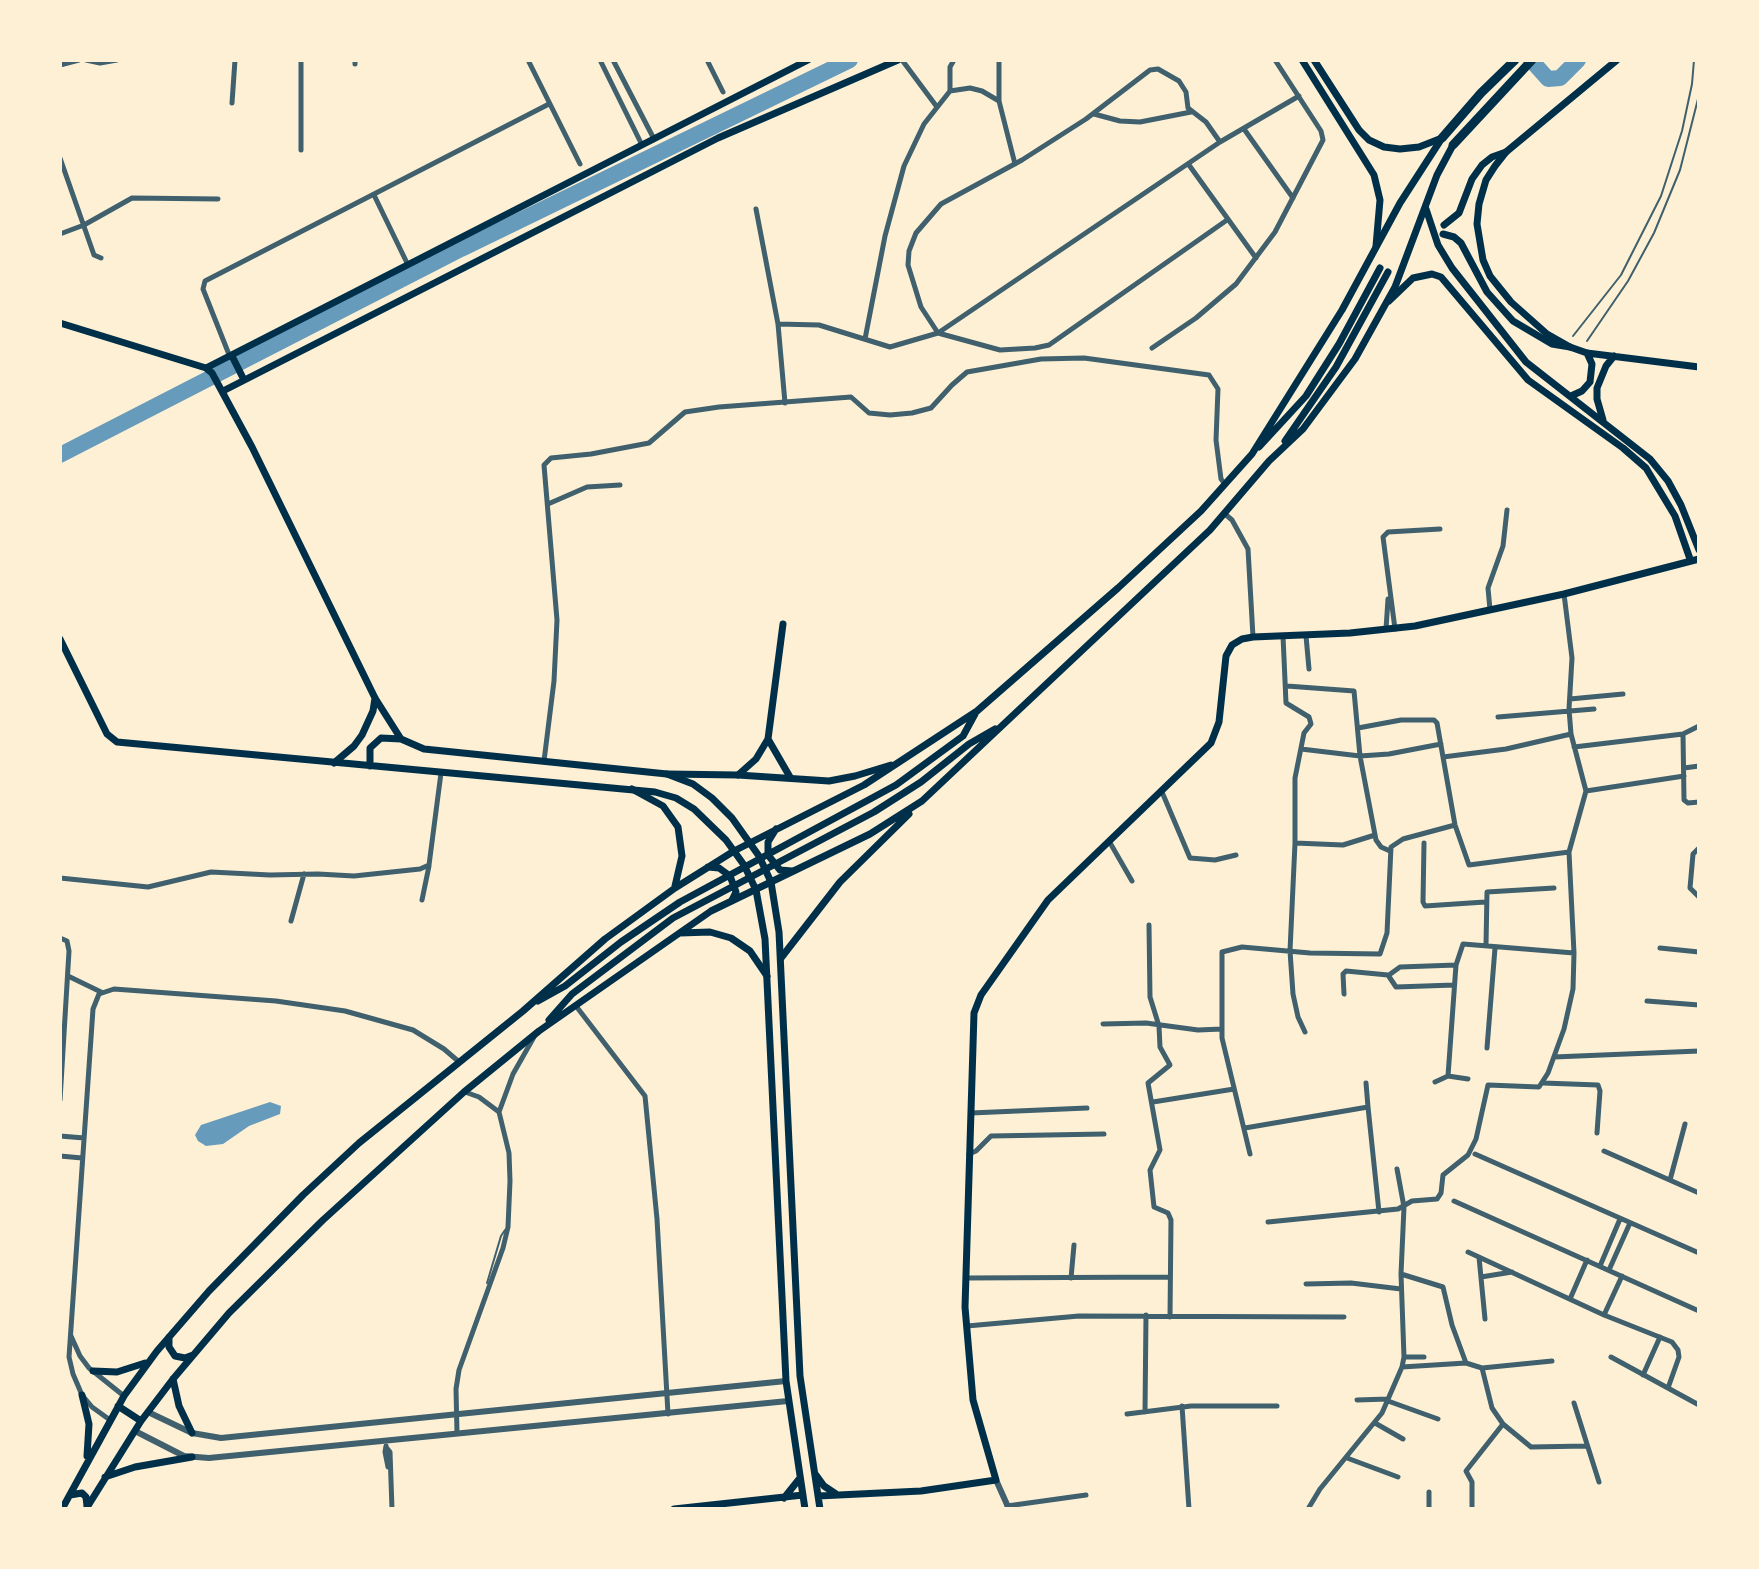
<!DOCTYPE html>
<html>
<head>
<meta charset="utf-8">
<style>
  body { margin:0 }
  #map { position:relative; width:1759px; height:1569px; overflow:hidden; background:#fdf0d5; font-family:"Noto Sans",sans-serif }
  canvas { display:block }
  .frame { position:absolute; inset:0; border:62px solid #fdf0d5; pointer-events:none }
</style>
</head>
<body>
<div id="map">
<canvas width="1759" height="1569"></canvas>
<div class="frame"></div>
</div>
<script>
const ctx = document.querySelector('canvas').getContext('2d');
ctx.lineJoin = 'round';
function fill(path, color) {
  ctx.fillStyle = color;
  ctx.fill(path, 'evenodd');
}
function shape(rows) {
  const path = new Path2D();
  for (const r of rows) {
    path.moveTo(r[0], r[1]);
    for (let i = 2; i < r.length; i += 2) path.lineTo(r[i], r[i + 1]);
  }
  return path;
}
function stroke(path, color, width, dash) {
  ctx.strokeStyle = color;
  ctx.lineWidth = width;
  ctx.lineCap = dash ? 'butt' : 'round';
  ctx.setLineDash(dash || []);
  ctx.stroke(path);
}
const water = shape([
  [270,1102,281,1106,280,1114,249,1126,223,1144,206,1146,198,1141,195,1135,201,1125]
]);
const river = shape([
  [1531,60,1548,79,1560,78,1578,60],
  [60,455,461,249,850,60]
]);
const service = shape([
  [1573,336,1621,275,1661,196,1682,131,1692,84,1694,60],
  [1587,341,1628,281,1654,233,1680,170,1699,95],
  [487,1283,501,1236,505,1230]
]);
const minor = shape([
  [86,60,100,63,117,60],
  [355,60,355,64],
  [528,60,580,164],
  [600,60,642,145],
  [613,60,654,139],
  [707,60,723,92],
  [902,60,937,107],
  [999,60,999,101,1015,164],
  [60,65,79,60],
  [950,91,950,67,954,60],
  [232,103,235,60],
  [1094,114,1120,121,1140,122,1191,112],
  [1244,129,1293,198],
  [1220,142,1206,122,1188,108,1186,92,1179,81,1158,69,1150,70,1086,119,1022,160,941,204,916,233,909,251,908,265,921,307,938,333,1000,350,1035,348,1049,345,1227,220],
  [301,150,301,60],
  [60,158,94,255,101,258],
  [1189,165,1256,258],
  [374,195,408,265],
  [756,209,778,324,785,403],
  [60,234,84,225,132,198,218,199],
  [778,324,819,325,890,347,938,333,1220,142,1299,96],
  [865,339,885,236,904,166,924,124,950,91,970,88,982,91,999,101],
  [1152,348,1196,318,1236,284,1275,232,1323,140,1321,131,1275,60],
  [230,357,203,289,205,281,549,104],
  [548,504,587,487,620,485],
  [1225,514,1232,520,1248,549,1253,637],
  [1490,610,1488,588,1503,546,1507,510],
  [1386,629,1388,599],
  [1395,629,1383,537,1388,532,1440,529],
  [1283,636,1286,703,1309,717,1311,724,1304,733,1295,778,1295,843,1290,951,1293,994,1298,1017,1305,1032],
  [1306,636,1309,669],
  [1287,686,1354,691,1360,756,1376,840,1381,847,1390,851],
  [1570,699,1623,694],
  [1498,717,1594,709],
  [1699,726,1683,734,1684,800,1688,803,1699,802],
  [1358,728,1401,720,1434,720,1437,723,1455,825,1469,865,1569,852],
  [1574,747,1683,734],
  [1301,749,1360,756,1389,754,1441,744],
  [1443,757,1506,749,1571,734],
  [544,761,554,681,557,620,544,465,551,458,591,454,649,443,685,412,719,407,851,397,869,413,890,415,912,413,931,408,952,385,967,372,1041,359,1084,358,1209,375,1218,389,1216,440,1221,479,1225,484],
  [1684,768,1699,766],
  [1586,791,1684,776],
  [1162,792,1190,858,1215,860,1236,855],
  [1109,841,1132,881],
  [1295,843,1343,845,1375,835],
  [1424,843,1423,902,1425,906,1485,902],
  [1699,848,1693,854,1690,888,1699,897],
  [60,878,148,887,211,872,270,875,318,874,354,876,420,869,429,865,441,773],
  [422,900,429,866],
  [291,921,304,874],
  [1149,925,1150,997,1159,1026,1160,1047,1170,1065,1148,1083,1160,1150,1150,1170,1154,1207,1168,1213,1171,1220,1170,1317],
  [60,938,67,941,69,951,60,1100],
  [1486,945,1487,892,1554,888],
  [1660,948,1699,952],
  [1389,975,1400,967,1456,965],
  [68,976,101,992],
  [1344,994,1343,974,1346,971,1388,975,1396,987,1454,985],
  [1647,1001,1699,1005],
  [576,1006,645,1096,657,1219,668,1414],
  [1103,1024,1146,1023,1198,1030,1222,1029],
  [1487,1048,1495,948],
  [1554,1057,1699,1051],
  [1448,1076,1456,965,1463,944,1574,953],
  [1435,1082,1448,1076,1468,1079],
  [1366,1083,1368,1107],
  [1543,1083,1598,1085,1600,1091,1597,1133],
  [1153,1102,1234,1089],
  [499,1112,513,1074,534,1037],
  [971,1113,1087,1108],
  [1245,1128,1368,1107,1379,1212],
  [60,1136,84,1138],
  [1604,1151,1699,1193],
  [969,1154,976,1151,991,1136,1104,1134],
  [1250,1154,1222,1038,1222,952,1242,947,1310,953,1380,954,1387,933,1391,847,1403,839,1455,825],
  [1475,1154,1699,1253],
  [60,1156,82,1158],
  [1670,1180,1685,1124],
  [1454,1201,1699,1311],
  [1268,1222,1398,1209,1412,1201,1437,1199,1441,1193,1443,1175,1468,1155,1476,1139,1488,1085,1539,1087,1548,1073,1564,1029,1573,989,1574,953,1569,852,1586,791,1571,734,1569,709,1572,658,1564,594],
  [1468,1252,1604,1315,1672,1342,1678,1350,1679,1357,1668,1388],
  [1479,1257,1485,1319],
  [1600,1266,1620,1219],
  [1609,1270,1630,1223],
  [1401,1274,1443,1287,1452,1325,1466,1363],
  [1481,1277,1512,1272],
  [966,1278,1170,1277],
  [1071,1278,1074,1245],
  [1306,1284,1351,1283,1401,1289],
  [1570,1299,1587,1260],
  [1604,1315,1622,1276],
  [967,1326,1079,1316,1344,1317],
  [71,1336,80,1356,89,1368,124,1396],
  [1404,1357,1424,1357],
  [1611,1357,1699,1405],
  [1402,1367,1466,1363,1482,1368,1492,1408,1503,1424,1531,1447,1587,1446],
  [1482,1368,1552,1361],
  [1643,1375,1660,1337],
  [1357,1400,1388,1399],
  [1388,1401,1438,1419],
  [1574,1403,1599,1482],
  [1182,1406,1189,1509],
  [1145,1412,1146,1315],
  [1127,1414,1191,1406,1277,1406],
  [110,1420,92,1407,82,1395,73,1374,69,1357,93,1009,99,994,114,989,276,1001,345,1011,413,1030,444,1049,458,1061],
  [1375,1423,1403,1439],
  [457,1433,456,1389,459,1370,503,1248,508,1227,510,1181,509,1153,499,1112,479,1097,465,1092],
  [386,1446,385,1452,388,1467],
  [386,1447,390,1452,392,1509],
  [1347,1458,1398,1477],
  [1429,1492,1429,1509],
  [1007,1506,1086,1495],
  [1308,1509,1320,1489,1382,1413,1402,1367,1404,1357,1401,1274,1404,1207,1397,1169],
  [1472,1509,1472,1482,1466,1471,1503,1424]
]);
const tertiary = shape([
  [148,1412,192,1433,221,1438,786,1381],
  [135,1431,184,1456,209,1458,788,1401],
  [996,1480,1009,1509]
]);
const secondary = shape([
  [1302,60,1374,175,1380,200,1376,246],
  [1314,60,1359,130,1369,140,1384,147,1400,149,1419,147,1442,138],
  [1617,60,1506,152,1495,166,1486,180,1479,204,1477,224,1483,260,1490,276,1511,302,1547,334,1570,347,1587,353,1699,367],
  [1426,209,1438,245,1452,268,1526,362,1650,459,1668,481,1681,505,1699,550],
  [1389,301,1413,278,1432,274,1441,277,1528,380,1623,448,1646,468,1675,516,1690,559],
  [60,323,206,368,212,373,252,447,375,698,401,739],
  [232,356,244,380],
  [206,368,808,60],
  [223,391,718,138,898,60],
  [1571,396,1582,391,1590,382,1592,364,1587,353],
  [1603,420,1597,399,1597,388,1606,366,1614,356],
  [60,639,107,734,117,742,655,792,676,798,694,809,726,840,744,865,756,890,765,939,786,1381,805,1509],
  [768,739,790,777],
  [334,763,354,746,362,735,373,711,375,698],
  [370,766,370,748,381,738,401,739,424,749,667,774,693,784,712,798,732,818,759,856,771,882,779,932,800,1376,820,1509],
  [738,775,756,759,768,739,783,624],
  [816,1475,824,1486,836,1494],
  [818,1496,921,1491,996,1480,973,1400,965,1307,974,1013,981,995,1048,900,1211,743,1219,722,1226,656,1232,645,1242,639,1253,637,1350,633,1415,626,1564,594,1699,559],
  [784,1498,800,1478],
  [674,1509,803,1495]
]);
const primary = shape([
  [1444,225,1459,213,1472,179,1482,165,1492,157,1506,152],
  [1443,234,1454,237,1461,243,1487,292,1513,321,1552,344,1570,347],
  [1285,441,1336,367,1388,272],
  [1259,447,1306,396,1339,344,1380,268],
  [667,774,738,775,829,781,855,776,891,765],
  [632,789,663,806,678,827,682,856,675,886],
  [776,829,768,842,768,855,780,870,792,871],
  [708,867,719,868,730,876,736,892,732,900],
  [680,933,710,932,731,938,750,951,767,976],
  [781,958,840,882,909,814],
  [538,1001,565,986,621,942,680,902,896,785,963,736,975,714],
  [549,1020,572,994,673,918,874,812,921,782,969,744,995,729],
  [169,1337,169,1347,175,1356,185,1358,193,1355],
  [93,1371,117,1372,145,1363],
  [173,1379,179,1406,192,1433],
  [82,1395,89,1424,87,1456],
  [118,1406,141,1421],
  [105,1477,135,1467,192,1457],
  [70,1495,82,1493,86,1497,87,1506],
  [62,1509,124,1396,157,1351,209,1291,303,1195,359,1143,523,1011,605,939,675,888,734,851,864,785,977,711,1118,588,1201,511,1252,454,1342,310,1400,203,1442,138],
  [86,1509,141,1421,173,1379,229,1313,323,1220,464,1092,539,1031,711,911,870,834,922,801,1210,530,1269,461,1303,429,1355,359,1395,287,1437,175,1453,145]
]);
const motorway = shape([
  [1442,138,1481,93,1515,60],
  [1453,145,1532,60]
]);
fill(water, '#669bbc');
stroke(river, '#669bbc', 16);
stroke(service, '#3f606c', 2);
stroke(minor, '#3f606c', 5);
stroke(tertiary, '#3f606c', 6);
stroke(secondary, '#003049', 7);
stroke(primary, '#003049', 7);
stroke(motorway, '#003049', 9);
</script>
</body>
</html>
